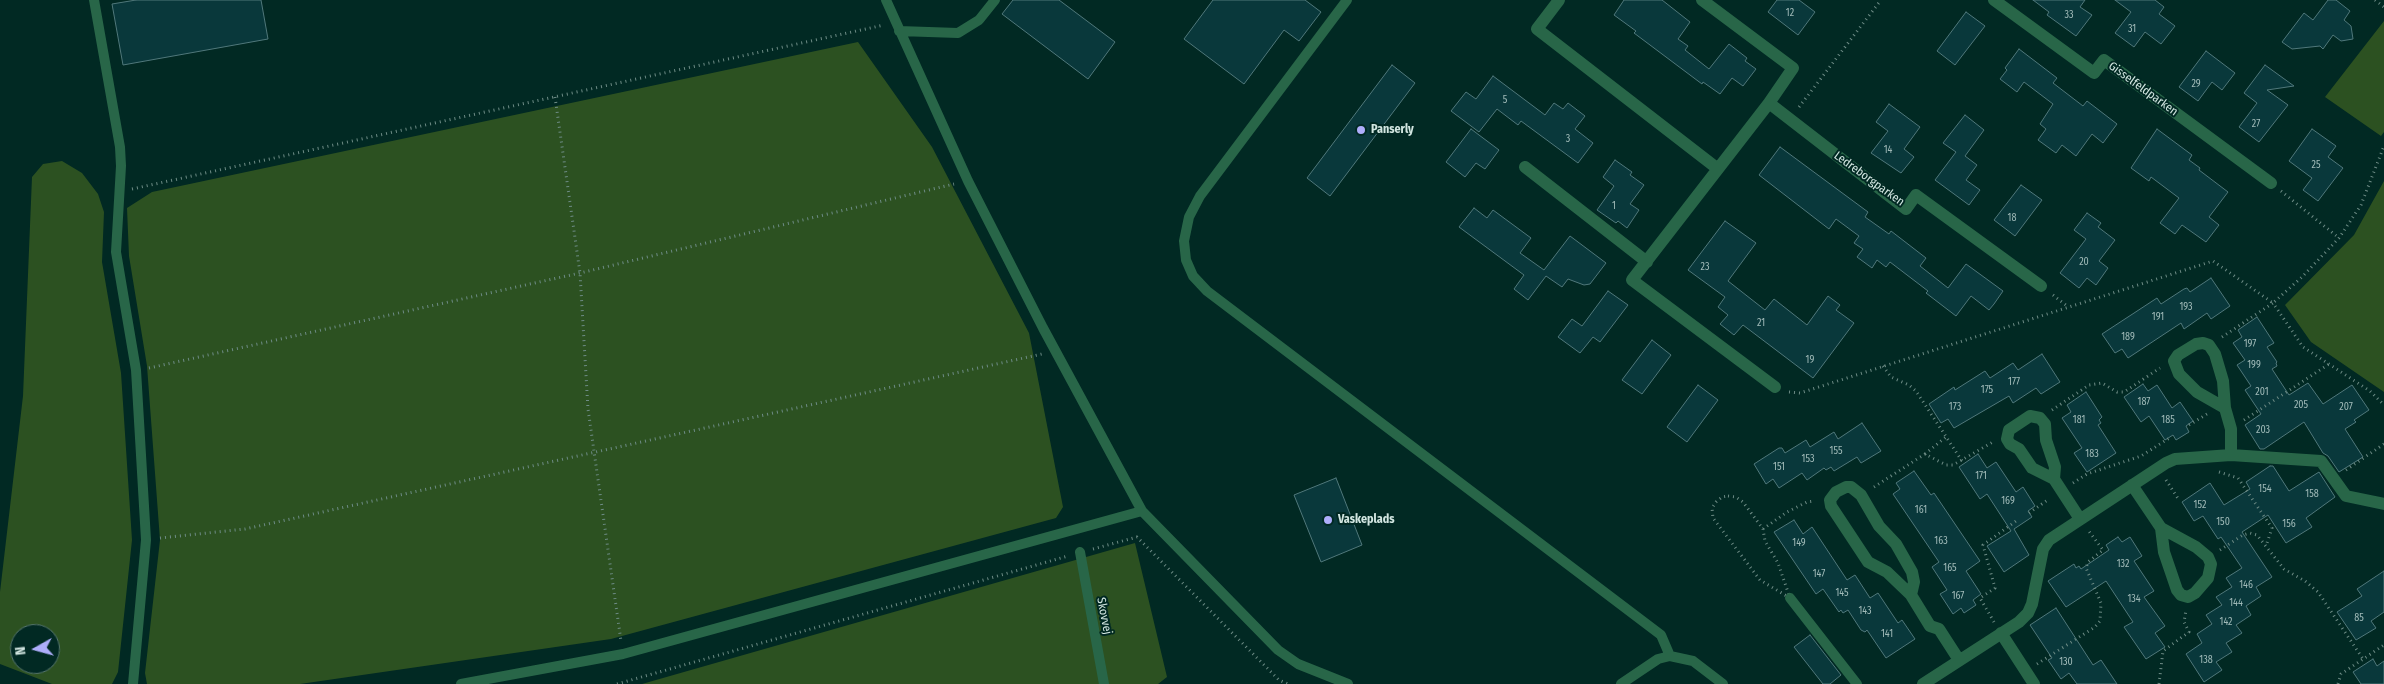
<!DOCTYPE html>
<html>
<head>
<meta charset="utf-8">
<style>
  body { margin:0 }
  #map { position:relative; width:2384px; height:684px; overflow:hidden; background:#012923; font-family:"Fira Sans Condensed",sans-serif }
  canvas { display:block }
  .north { position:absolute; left:10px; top:624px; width:50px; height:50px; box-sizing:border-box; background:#012923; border:1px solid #55756f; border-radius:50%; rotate:263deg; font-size:14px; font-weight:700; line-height:20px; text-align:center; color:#d2e6e1 }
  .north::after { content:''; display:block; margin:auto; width:18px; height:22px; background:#aeaefb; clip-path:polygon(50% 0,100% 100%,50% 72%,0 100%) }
</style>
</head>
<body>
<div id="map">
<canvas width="2384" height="684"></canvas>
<div class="north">N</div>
</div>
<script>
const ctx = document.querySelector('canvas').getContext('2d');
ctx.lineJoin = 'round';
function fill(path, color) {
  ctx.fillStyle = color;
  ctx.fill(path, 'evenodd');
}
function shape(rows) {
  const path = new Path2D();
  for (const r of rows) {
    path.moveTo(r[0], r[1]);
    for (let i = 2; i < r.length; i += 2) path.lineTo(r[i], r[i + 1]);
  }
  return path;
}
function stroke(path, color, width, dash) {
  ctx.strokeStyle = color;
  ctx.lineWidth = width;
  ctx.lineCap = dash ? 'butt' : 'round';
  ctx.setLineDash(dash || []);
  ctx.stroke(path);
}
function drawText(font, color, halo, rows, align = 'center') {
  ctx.font = font + ' "Fira Sans Condensed",sans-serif';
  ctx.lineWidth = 4;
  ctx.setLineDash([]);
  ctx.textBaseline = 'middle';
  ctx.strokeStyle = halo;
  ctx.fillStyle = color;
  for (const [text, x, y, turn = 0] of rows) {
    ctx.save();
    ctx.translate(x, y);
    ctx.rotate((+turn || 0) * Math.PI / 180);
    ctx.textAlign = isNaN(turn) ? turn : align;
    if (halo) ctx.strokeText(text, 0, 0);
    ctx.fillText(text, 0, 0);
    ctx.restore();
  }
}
const green = shape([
  [2384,21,2384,132,2381,136,2325,97],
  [858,42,932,147,1029,333,1063,507,1056,518,611,639,300,684,147,684,145,673,160,540,147,366,129,256,127,208,152,192],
  [62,161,82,173,98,194,104,212,102,262,121,373,132,540,118,672,112,684,52,684,0,664,0,592,23,396,32,177,43,164],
  [20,634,50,634,50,664,20,664],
  [2384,181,2384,392,2311,342,2285,305,2354,235],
  [1135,543,1167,677,1158,684,642,684]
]);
const building = shape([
  [136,0,261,0,268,39,123,65,112,4,136,0],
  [1013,0,1059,0,1115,42,1088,79,1002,14,1013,0],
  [1213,0,1305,0,1321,12,1299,41,1284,30,1244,84,1184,39,1213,0],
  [1624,0,1662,0,1690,22,1678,39,1688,46,1685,50,1709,69,1729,44,1747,58,1745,61,1756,69,1743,86,1732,78,1720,94,1703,82,1702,84,1634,33,1636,31,1614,15,1624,0],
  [1777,0,1799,0,1815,12,1798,35,1768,12,1777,0],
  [2033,0,2085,0,2080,7,2092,15,2076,36,2047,15,2049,12,2033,0],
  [2115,0,2155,0,2164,7,2159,14,2175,26,2161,44,2145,32,2134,47,2115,33,2131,12,2115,0],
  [2328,0,2336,0,2350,11,2344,20,2351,26,2353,39,2341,41,2333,35,2323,49,2320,46,2292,49,2282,42,2304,13,2313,20,2328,0],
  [1966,12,1985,26,1955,65,1937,51,1966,12],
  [2019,49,2057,78,2053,83,2083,106,2087,101,2117,124,2103,143,2092,134,2076,156,2062,145,2056,153,2038,140,2046,129,2040,124,2053,104,2024,82,2017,92,2000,79,2007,70,2005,68,2019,49],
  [2206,51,2235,73,2222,90,2212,82,2198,101,2179,87,2206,51],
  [1392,65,1415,83,1330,196,1307,178,1392,65],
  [2265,65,2294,86,2267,90,2288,105,2259,142,2239,127,2257,103,2244,93,2265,65],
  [1493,76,1545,115,1554,103,1563,109,1568,103,1585,116,1575,129,1593,143,1578,163,1521,121,1518,125,1497,109,1479,132,1451,111,1466,92,1476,99,1493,76],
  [1889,104,1920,127,1904,149,1914,157,1901,173,1871,153,1888,131,1876,122,1889,104],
  [1965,115,1984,130,1965,156,1977,165,1966,180,1980,190,1969,205,1935,180,1956,152,1943,143,1965,115],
  [1471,129,1499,150,1485,169,1476,163,1465,177,1446,162,1471,129],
  [2157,129,2192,155,2189,160,2200,168,2199,170,2228,192,2209,217,2219,225,2206,242,2182,225,2175,234,2160,223,2179,198,2151,177,2149,181,2131,168,2157,129],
  [2312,129,2336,146,2328,157,2343,168,2318,201,2303,190,2312,178,2289,161,2312,129],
  [1780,147,1868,212,1865,217,1889,234,1891,231,1926,258,1920,266,1948,288,1966,264,2003,291,1994,304,1989,310,1971,296,1956,316,1926,293,1928,291,1890,262,1886,267,1877,260,1872,268,1857,257,1863,249,1854,243,1859,236,1836,219,1829,229,1759,175,1780,147],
  [1615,160,1632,172,1630,175,1644,185,1630,204,1639,210,1627,228,1618,221,1616,223,1597,210,1614,186,1603,177,1615,160],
  [2021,185,2042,200,2015,236,1994,220,2021,185],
  [1474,208,1487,218,1493,210,1531,238,1520,253,1544,270,1570,236,1606,263,1590,284,1584,285,1568,279,1562,287,1546,276,1528,300,1514,289,1524,275,1459,227,1474,208],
  [2087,213,2101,223,2098,227,2115,240,2099,261,2108,268,2096,285,2087,278,2079,288,2060,273,2086,239,2074,230,2087,213],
  [1725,221,1756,243,1728,281,1765,310,1774,299,1807,325,1828,296,1840,305,1836,310,1854,323,1813,378,1743,325,1734,335,1720,324,1728,315,1718,307,1725,297,1688,270,1725,221],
  [2211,278,2230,306,2211,319,2207,313,2184,329,2181,323,2128,358,2122,349,2115,353,2102,334,2157,298,2161,304,2184,289,2187,288,2190,292,2211,278],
  [1608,291,1628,305,1600,342,1593,337,1580,353,1558,337,1572,319,1582,326,1608,291],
  [2257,317,2274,343,2267,347,2277,362,2276,363,2277,366,2272,369,2289,395,2308,383,2323,404,2352,385,2369,410,2354,420,2356,422,2345,429,2363,457,2339,472,2328,456,2323,453,2304,422,2264,449,2260,449,2245,425,2261,414,2245,390,2251,386,2237,365,2245,360,2233,343,2242,337,2238,330,2257,317],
  [1652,340,1671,355,1642,394,1622,380,1652,340],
  [2042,354,2060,382,2041,394,2036,388,2013,403,2009,396,1954,428,1948,419,1941,423,1929,404,1954,387,1955,390,1985,371,1990,378,2013,363,2018,370,2042,354],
  [2143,384,2148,391,2157,385,2172,408,2180,402,2193,421,2186,426,2189,432,2176,440,2173,435,2165,440,2149,416,2141,422,2124,397,2143,384],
  [1698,385,1718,400,1687,442,1667,427,1698,385],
  [2086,392,2102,417,2099,420,2101,423,2098,425,2116,453,2087,472,2074,453,2082,448,2062,418,2071,412,2067,405,2086,392],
  [1862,423,1881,451,1861,463,1857,457,1834,471,1831,467,1826,470,1824,468,1807,480,1802,473,1779,488,1773,479,1766,484,1754,464,1779,448,1782,448,1785,453,1806,440,1810,447,1834,432,1838,439,1862,423],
  [1978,454,1987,468,1996,462,2016,492,2023,487,2035,506,2028,511,2032,517,2014,529,2029,555,2004,572,1987,546,2011,531,1987,494,1980,499,1959,467,1978,454],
  [2270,466,2273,466,2289,491,2319,472,2335,497,2306,518,2312,527,2286,543,2268,515,2242,532,2272,577,2256,587,2261,596,2246,606,2251,615,2236,625,2242,633,2226,643,2232,652,2216,662,2222,670,2204,682,2186,654,2202,643,2197,634,2212,624,2206,615,2222,605,2216,597,2232,587,2226,578,2242,568,2221,537,2218,539,2203,516,2194,521,2182,502,2210,483,2224,505,2250,489,2246,482,2270,466],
  [1914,471,1931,495,1934,493,1980,561,1966,571,1981,594,1973,600,1976,605,1964,613,1961,608,1953,614,1940,594,1947,590,1932,567,1939,562,1893,494,1900,489,1896,483,1914,471],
  [1336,478,1362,545,1321,562,1294,495,1336,478],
  [1794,520,1803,534,1812,527,1847,580,1855,575,1870,598,1878,593,1898,623,1902,620,1915,639,1886,658,1867,630,1865,632,1861,630,1848,610,1843,613,1841,610,1839,612,1823,589,1816,594,1774,532,1794,520],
  [2118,537,2122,542,2130,537,2142,556,2134,561,2154,591,2144,597,2165,626,2155,633,2165,647,2146,659,2124,627,2133,622,2106,581,2066,607,2048,581,2074,564,2076,568,2079,566,2081,569,2109,550,2106,545,2118,537],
  [2384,571,2384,612,2371,621,2376,628,2356,640,2337,612,2362,596,2357,589,2384,571],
  [2056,608,2093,665,2101,660,2117,684,2077,684,2069,673,2061,679,2048,660,2052,658,2030,625,2056,608],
  [1810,635,1841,675,1830,684,1823,684,1794,647,1810,635],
  [2373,659,2377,666,2384,661,2384,684,2361,684,2353,672,2373,659]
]);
const path = shape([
  [2375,0,2384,7],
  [555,97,580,273,588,409,621,641],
  [1799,107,1881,0],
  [132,189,884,25],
  [2281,191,2339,238],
  [2053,295,2067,306],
  [2222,337,2273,303,2303,347,2370,391,2384,405],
  [1883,366,1891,377,1909,385,1916,391,1962,461],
  [149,368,580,273,954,184],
  [1789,392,1800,393,2213,261,2273,303,2302,277,2339,238,2361,205,2384,146],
  [2052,410,2089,385,2102,383,2117,392,2124,392,2160,368],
  [2244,420,2329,364],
  [2189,425,2207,414],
  [1925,454,1946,437],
  [2346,470,2384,444],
  [2219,472,2238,478,2272,528,2266,546],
  [2166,480,2179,500],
  [2073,483,2087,474,2141,456,2171,437],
  [1874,487,1925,454,1946,465,1953,465,1993,442],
  [1728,496,1736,497,1743,502,1763,529,1765,541,1778,563,1790,598,1760,580,1713,518,1712,508,1716,502,1722,497,1728,496],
  [2029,513,2049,499],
  [1763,529,1787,512,1807,502,1815,501],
  [160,538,245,529,1042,354],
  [1093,549,1137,537,1279,680,1288,684],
  [2220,550,2243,535,2250,533,2257,535,2284,569,2305,581,2318,592,2363,659],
  [1994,622,1980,598,1995,588,1983,545,2016,521],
  [2037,664,2095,627,2100,621,2101,603,2086,568,2088,562,2103,550,2088,530],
  [617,684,1068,556],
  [2159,684,2163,651,2189,632,2184,622,2186,610],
  [2338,684,2341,674,2384,645]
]);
const lane = shape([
  [94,0,120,147,121,166,116,252,136,370,146,540,133,684],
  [886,0,968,181,1043,328,1142,511,1278,650,1298,664,1348,684],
  [1347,0,1200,196,1189,217,1184,241,1186,260,1193,276,1207,291,1661,635,1670,656],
  [899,31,958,33,979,20,995,0],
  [1080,552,1104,684],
  [1790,598,1857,684],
  [461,684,623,654,1142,511],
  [1621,684,1658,659,1670,656,1693,661,1723,684]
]);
const street = shape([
  [1559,0,1537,29,1718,169],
  [1702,0,1793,68,1769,103],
  [1994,0,2094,73,2104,60,2271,183],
  [1525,167,1647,262],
  [1775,387,1632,280,1769,103,1906,209,1916,195,2041,286],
  [2225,408,2197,392,2179,374,2174,361,2178,355,2196,344,2203,343,2209,345,2215,354,2223,381,2225,408,2231,429,2231,455],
  [2054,479,2032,468,2019,449,2010,444,2007,439,2009,430,2030,416,2040,418,2045,424,2046,440,2055,467,2054,479,2080,519],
  [2132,485,2161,528,2164,552,2177,590,2181,595,2188,597,2195,593,2208,578,2211,564,2208,557,2196,547,2161,528],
  [1911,595,1887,572,1868,562,1831,506,1830,500,1836,492,1846,487,1851,487,1861,495,1879,526,1896,544,1912,572,1914,582,1911,595,1930,626,1939,629,1959,660],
  [2001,633,2034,684],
  [1923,684,2019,622,2028,613,2032,604,2043,549,2049,540,2166,463,2175,459,2231,455,2321,461,2346,496,2384,504]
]);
const markers = [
  [1361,130,5,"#aeaefb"],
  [1328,520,5,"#aeaefb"]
];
const numberNames = [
  ["12",1790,13],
  ["33",2069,15],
  ["31",2132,29],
  ["29",2196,84],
  ["5",1505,100],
  ["27",2256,124],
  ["3",1568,139],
  ["14",1888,150],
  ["25",2316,165],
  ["1",1614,206],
  ["18",2012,218],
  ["20",2084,262],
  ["23",1705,267],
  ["193",2186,307],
  ["191",2158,317],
  ["21",1761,323],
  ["189",2128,337],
  ["197",2250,344],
  ["19",1810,360],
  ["199",2254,365],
  ["177",2014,382],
  ["175",1987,390],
  ["201",2262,392],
  ["187",2144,402],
  ["205",2301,405],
  ["173",1955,407],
  ["207",2346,407],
  ["181",2079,420],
  ["185",2168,420],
  ["203",2263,430],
  ["155",1836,451],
  ["183",2092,454],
  ["153",1808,459],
  ["151",1779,467],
  ["171",1981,476],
  ["154",2265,489],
  ["158",2312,494],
  ["169",2008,501],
  ["152",2200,505],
  ["161",1921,510],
  ["150",2223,522],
  ["156",2289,524],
  ["163",1941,541],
  ["149",1799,543],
  ["132",2123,564],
  ["165",1950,568],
  ["147",1819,574],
  ["146",2246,585],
  ["145",1842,593],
  ["167",1958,596],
  ["134",2134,599],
  ["144",2236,603],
  ["143",1865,611],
  ["85",2359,618],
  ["142",2226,622],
  ["141",1887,634],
  ["138",2206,660],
  ["130",2066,662]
];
const streetNames = [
  ["Gisselfeldparken",2143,89,36],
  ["Ledreborgparken",1869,179,36],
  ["Skovvej",1104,616,79]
];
const poiNames = [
  ["Panserly",1371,130],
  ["Vaskeplads",1338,520]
];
fill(green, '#2c5121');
fill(building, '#09383b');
stroke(building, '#50787b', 1);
stroke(path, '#6e8c86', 3, [1, 4]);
stroke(lane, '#286648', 10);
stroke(street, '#286648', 12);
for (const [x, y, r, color] of markers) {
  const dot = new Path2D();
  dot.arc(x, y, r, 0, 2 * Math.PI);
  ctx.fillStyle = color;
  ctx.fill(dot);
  stroke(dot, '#012923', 2);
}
drawText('10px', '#a0bab8', null, numberNames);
drawText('12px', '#d2e6e1', '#012923', streetNames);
drawText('bold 12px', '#d2e6e1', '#012923', poiNames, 'left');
</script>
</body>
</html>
